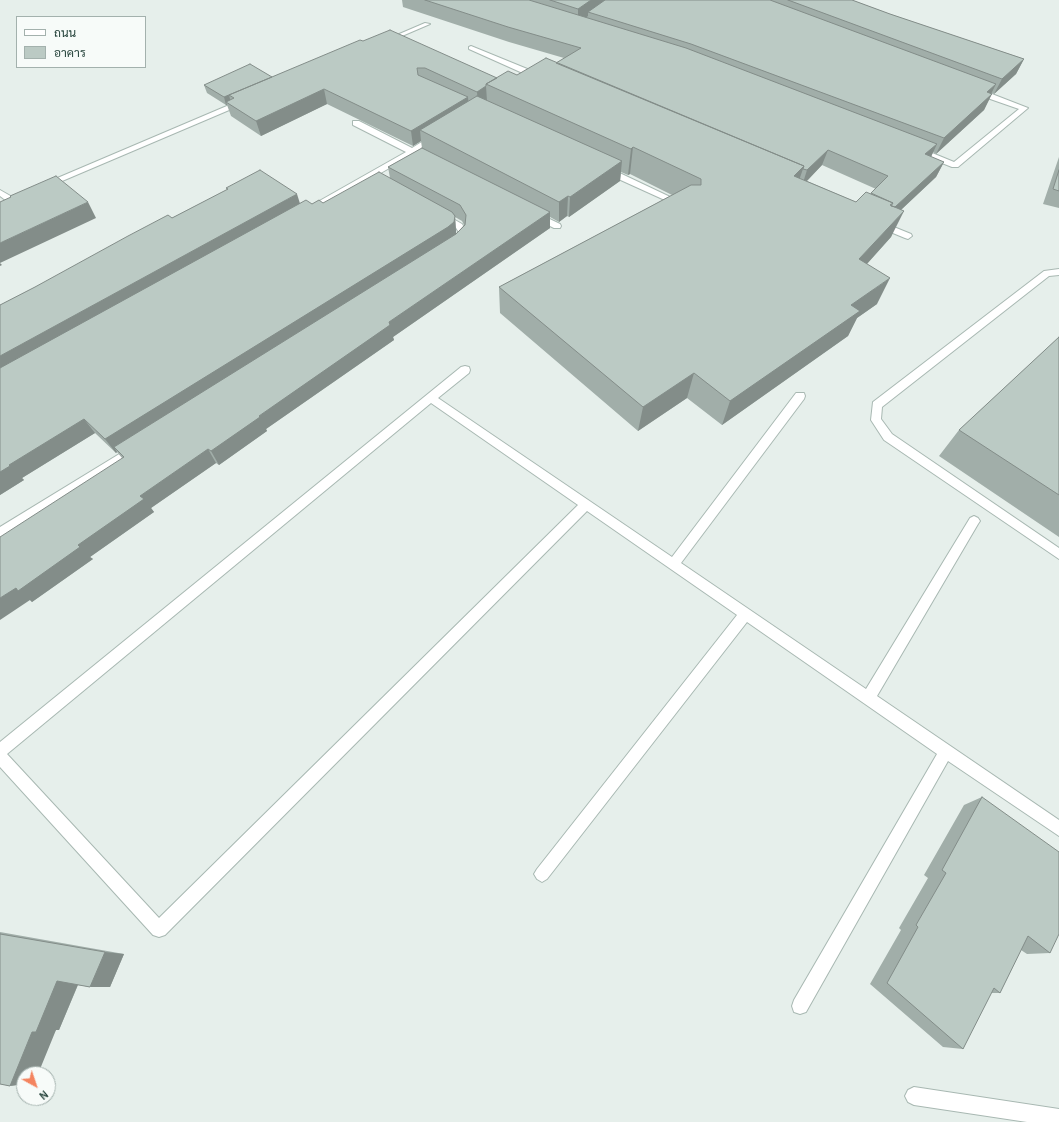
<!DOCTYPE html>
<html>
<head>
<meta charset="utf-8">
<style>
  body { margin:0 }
  #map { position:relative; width:1059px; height:1122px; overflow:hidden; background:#e6efeb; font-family:Karla,Sarabun,sans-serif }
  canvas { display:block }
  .legend { position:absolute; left:16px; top:16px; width:130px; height:52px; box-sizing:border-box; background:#f7fbf9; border:1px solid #a3b1ad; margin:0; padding:5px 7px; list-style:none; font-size:12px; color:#24423a }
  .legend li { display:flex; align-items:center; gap:8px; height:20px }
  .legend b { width:20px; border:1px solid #a3b1ad }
  .north { position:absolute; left:16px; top:1066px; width:40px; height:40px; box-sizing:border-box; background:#f7fbf9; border:1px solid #a3b1ad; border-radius:50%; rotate:140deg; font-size:11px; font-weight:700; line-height:16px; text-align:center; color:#24423a }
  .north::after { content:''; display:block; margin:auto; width:14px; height:18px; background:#f4845f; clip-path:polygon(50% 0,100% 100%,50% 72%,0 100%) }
</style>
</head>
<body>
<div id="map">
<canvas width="1059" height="1122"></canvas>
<ul class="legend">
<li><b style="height:5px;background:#fff"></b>ถนน</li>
<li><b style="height:11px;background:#bbcac4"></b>อาคาร</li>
</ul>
<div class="north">N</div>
</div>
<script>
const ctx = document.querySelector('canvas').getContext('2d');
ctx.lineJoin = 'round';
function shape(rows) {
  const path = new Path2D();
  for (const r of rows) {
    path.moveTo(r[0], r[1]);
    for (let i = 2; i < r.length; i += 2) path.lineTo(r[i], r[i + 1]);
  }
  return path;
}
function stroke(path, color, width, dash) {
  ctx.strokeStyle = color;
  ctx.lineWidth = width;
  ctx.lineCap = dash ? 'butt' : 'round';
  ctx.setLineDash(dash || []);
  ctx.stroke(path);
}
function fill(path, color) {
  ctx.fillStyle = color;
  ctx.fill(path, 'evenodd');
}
const service = shape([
  [1059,269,1059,275,1049,276,882,407,881,419,892,434,1059,548,1059,559,884,440,871,420,873,402,1044,271,1059,269]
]);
const minor = shape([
  [425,23,430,24,388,42,383,41,425,23],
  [471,46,542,75,543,77,539,79,536,79,469,49,469,47,471,46],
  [973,89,979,89,1028,108,958,167,952,167,914,152,914,148,920,148,954,162,1019,109,973,93,973,89],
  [241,100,244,100,248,102,48,187,42,187,41,185,241,100],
  [353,121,359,121,412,148,433,135,439,135,440,137,418,151,421,154,420,156,412,155,313,212,307,212,306,210,307,208,406,152,353,125,353,121],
  [603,168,609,168,685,204,684,206,678,206,603,172,603,168],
  [0,190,14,198,15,200,14,202,8,202,0,196,0,190],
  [441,212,462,224,466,231,465,239,461,244,455,244,454,242,457,238,458,231,455,226,438,217,437,215,441,212],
  [535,212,560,224,561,226,560,228,554,228,532,217,531,215,532,213,535,212],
  [879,221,911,234,912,236,908,239,905,238,876,226,875,224,879,221],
  [465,366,469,367,470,370,469,373,438,398,672,557,796,393,804,393,805,396,804,399,681,563,866,689,970,518,974,516,978,518,980,521,978,524,877,696,1059,820,1059,836,948,761,806,1012,800,1014,794,1012,792,1006,794,1000,937,754,747,622,547,879,542,882,537,879,534,874,537,869,737,615,587,511,165,935,159,937,153,935,0,767,0,742,461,367,465,366],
  [431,403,578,505,159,918,7,754,431,403],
  [134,445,138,446,139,449,138,452,0,538,0,527,134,445],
  [914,1087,1059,1109,1059,1122,1027,1122,914,1105,908,1102,905,1096,908,1090,914,1087]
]);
const wall = shape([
  [402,0,852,0,890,14,1024,59,1016,74,994,94,992,93,984,110,936,154,933,152,931,157,944,162,936,177,901,210,891,237,867,264,877,304,857,318,848,336,722,425,687,398,638,431,500,313,499,287,672,195,630,174,628,175,621,172,620,181,569,217,567,216,559,222,550,217,550,228,393,337,394,340,266,429,267,431,219,465,216,463,151,508,154,512,90,557,93,559,32,602,30,600,122,458,117,452,116,453,95,433,22,478,24,480,0,495,0,305,227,190,226,188,300,203,312,204,323,203,390,178,388,167,422,148,421,141,413,146,327,104,261,136,231,116,227,105,226,105,207,93,204,85,272,77,363,41,497,78,517,75,556,63,564,58,509,42,403,7],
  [822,165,876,189,871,193,856,202,807,181],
  [455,217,462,221,464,225,456,234,456,231],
  [1059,157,1059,208,1043,204],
  [1059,337,1059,537,939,456,959,430],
  [982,797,1050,953,1027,954,1021,950,1000,993,991,993,963,1049,943,1047,870,984,901,930,899,928,928,878,924,875,964,805],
  [0,932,124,954,110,987,90,987,78,985,59,1030,56,1030,24,1074,24,1084,10,1086,0,1084]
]);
const shadedWall = shape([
  [591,0,611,0,588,12,588,16,578,23,578,9],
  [1024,59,1016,74,994,94,1002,79],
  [996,84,990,96,992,94,984,110,936,154,944,138,987,92],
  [486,86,487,101,478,106,477,92],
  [324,89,327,104,261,136,256,121],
  [229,95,231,103,226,102,227,105,226,105,224,97],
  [468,97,469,111,420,130,421,141,413,146,411,131],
  [937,144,930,159,925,154],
  [633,147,630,174,628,175,631,149],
  [828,150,822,165,802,186,807,170],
  [622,161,620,181,569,217,570,197],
  [944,162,936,177,888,222,895,207],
  [804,166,795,192,794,176],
  [297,194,302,210,0,377,0,356],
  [568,196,567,216,559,222,559,202],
  [88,202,96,218,0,263,2,265,0,266,0,243],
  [904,211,891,237,847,286,859,259],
  [550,212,550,228,393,337,394,340,266,429,267,431,219,465,211,451,389,322],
  [455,216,456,231,456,237,114,447,117,452,116,453,105,439],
  [890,278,877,304,857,318,848,336,722,425,730,401,851,305],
  [694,373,687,398,638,431,643,407],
  [84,419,95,433,22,478,24,480,0,495,0,472,9,465],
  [208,449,216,463,151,508,154,512,90,557,93,559,32,602,30,600,0,620,0,598,78,545,140,496],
  [105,952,124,954,110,987,90,987],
  [57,981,79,982,59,1030,56,1030,38,1074,24,1074,24,1084,10,1086,32,1032]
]);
const building = shape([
  [425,0,529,0,686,48,937,144,925,154,944,162,895,207,891,206,893,203,871,193,888,176,828,150,807,170,803,169,804,166,556,63,581,48,508,27,425,0],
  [550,0,591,0,578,9,550,0],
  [605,0,770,0,996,84,987,92,992,94,944,138,691,44,588,12,605,0],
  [788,0,852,0,890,14,1024,59,1002,79,788,0],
  [390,30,497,78,486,84,486,86,477,92,425,68,417,68,418,75,468,97,411,131,324,89,256,121,226,102,234,98,229,95,360,40,363,41,390,30],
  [546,58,804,166,794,176,856,202,866,192,893,203,890,205,904,211,859,259,890,278,851,305,860,311,730,401,694,373,643,407,499,287,691,185,701,185,701,179,633,147,631,149,486,84,508,71,517,75,546,58],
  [250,64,272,77,224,97,204,85,250,64],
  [477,96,622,161,570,197,568,196,559,202,420,130,477,96],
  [422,148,550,212,389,322,390,325,259,416,260,417,211,451,208,449,140,496,144,499,78,545,80,547,18,591,16,588,0,598,0,537,124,457,114,447,456,234,465,225,466,215,460,205,388,167,422,148],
  [260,170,297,194,0,356,0,305,35,287,128,236,168,215,172,218,228,189,226,188,260,170],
  [1059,170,1059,191,1053,189,1059,170],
  [379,172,452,212,455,216,454,222,448,227,105,439,84,419,9,465,10,466,0,472,0,368,306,200,312,204,319,200,323,203,379,172],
  [56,176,88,202,0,243,0,202,11,197,10,196,56,176],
  [1059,337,1059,495,959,430,1059,337],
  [982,797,1059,852,1059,934,1050,953,1028,936,1000,993,994,988,963,1049,887,983,918,927,916,925,946,873,942,870,982,797],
  [0,934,105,952,90,987,57,981,36,1032,32,1032,10,1086,0,1084,0,934]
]);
stroke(service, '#a8b8b2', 2);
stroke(minor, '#a8b8b2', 2);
fill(service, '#fff');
fill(minor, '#fff');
fill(wall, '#a1aea9');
fill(shadedWall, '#838d89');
fill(building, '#bbcac4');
stroke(building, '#838d89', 1);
</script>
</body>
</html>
